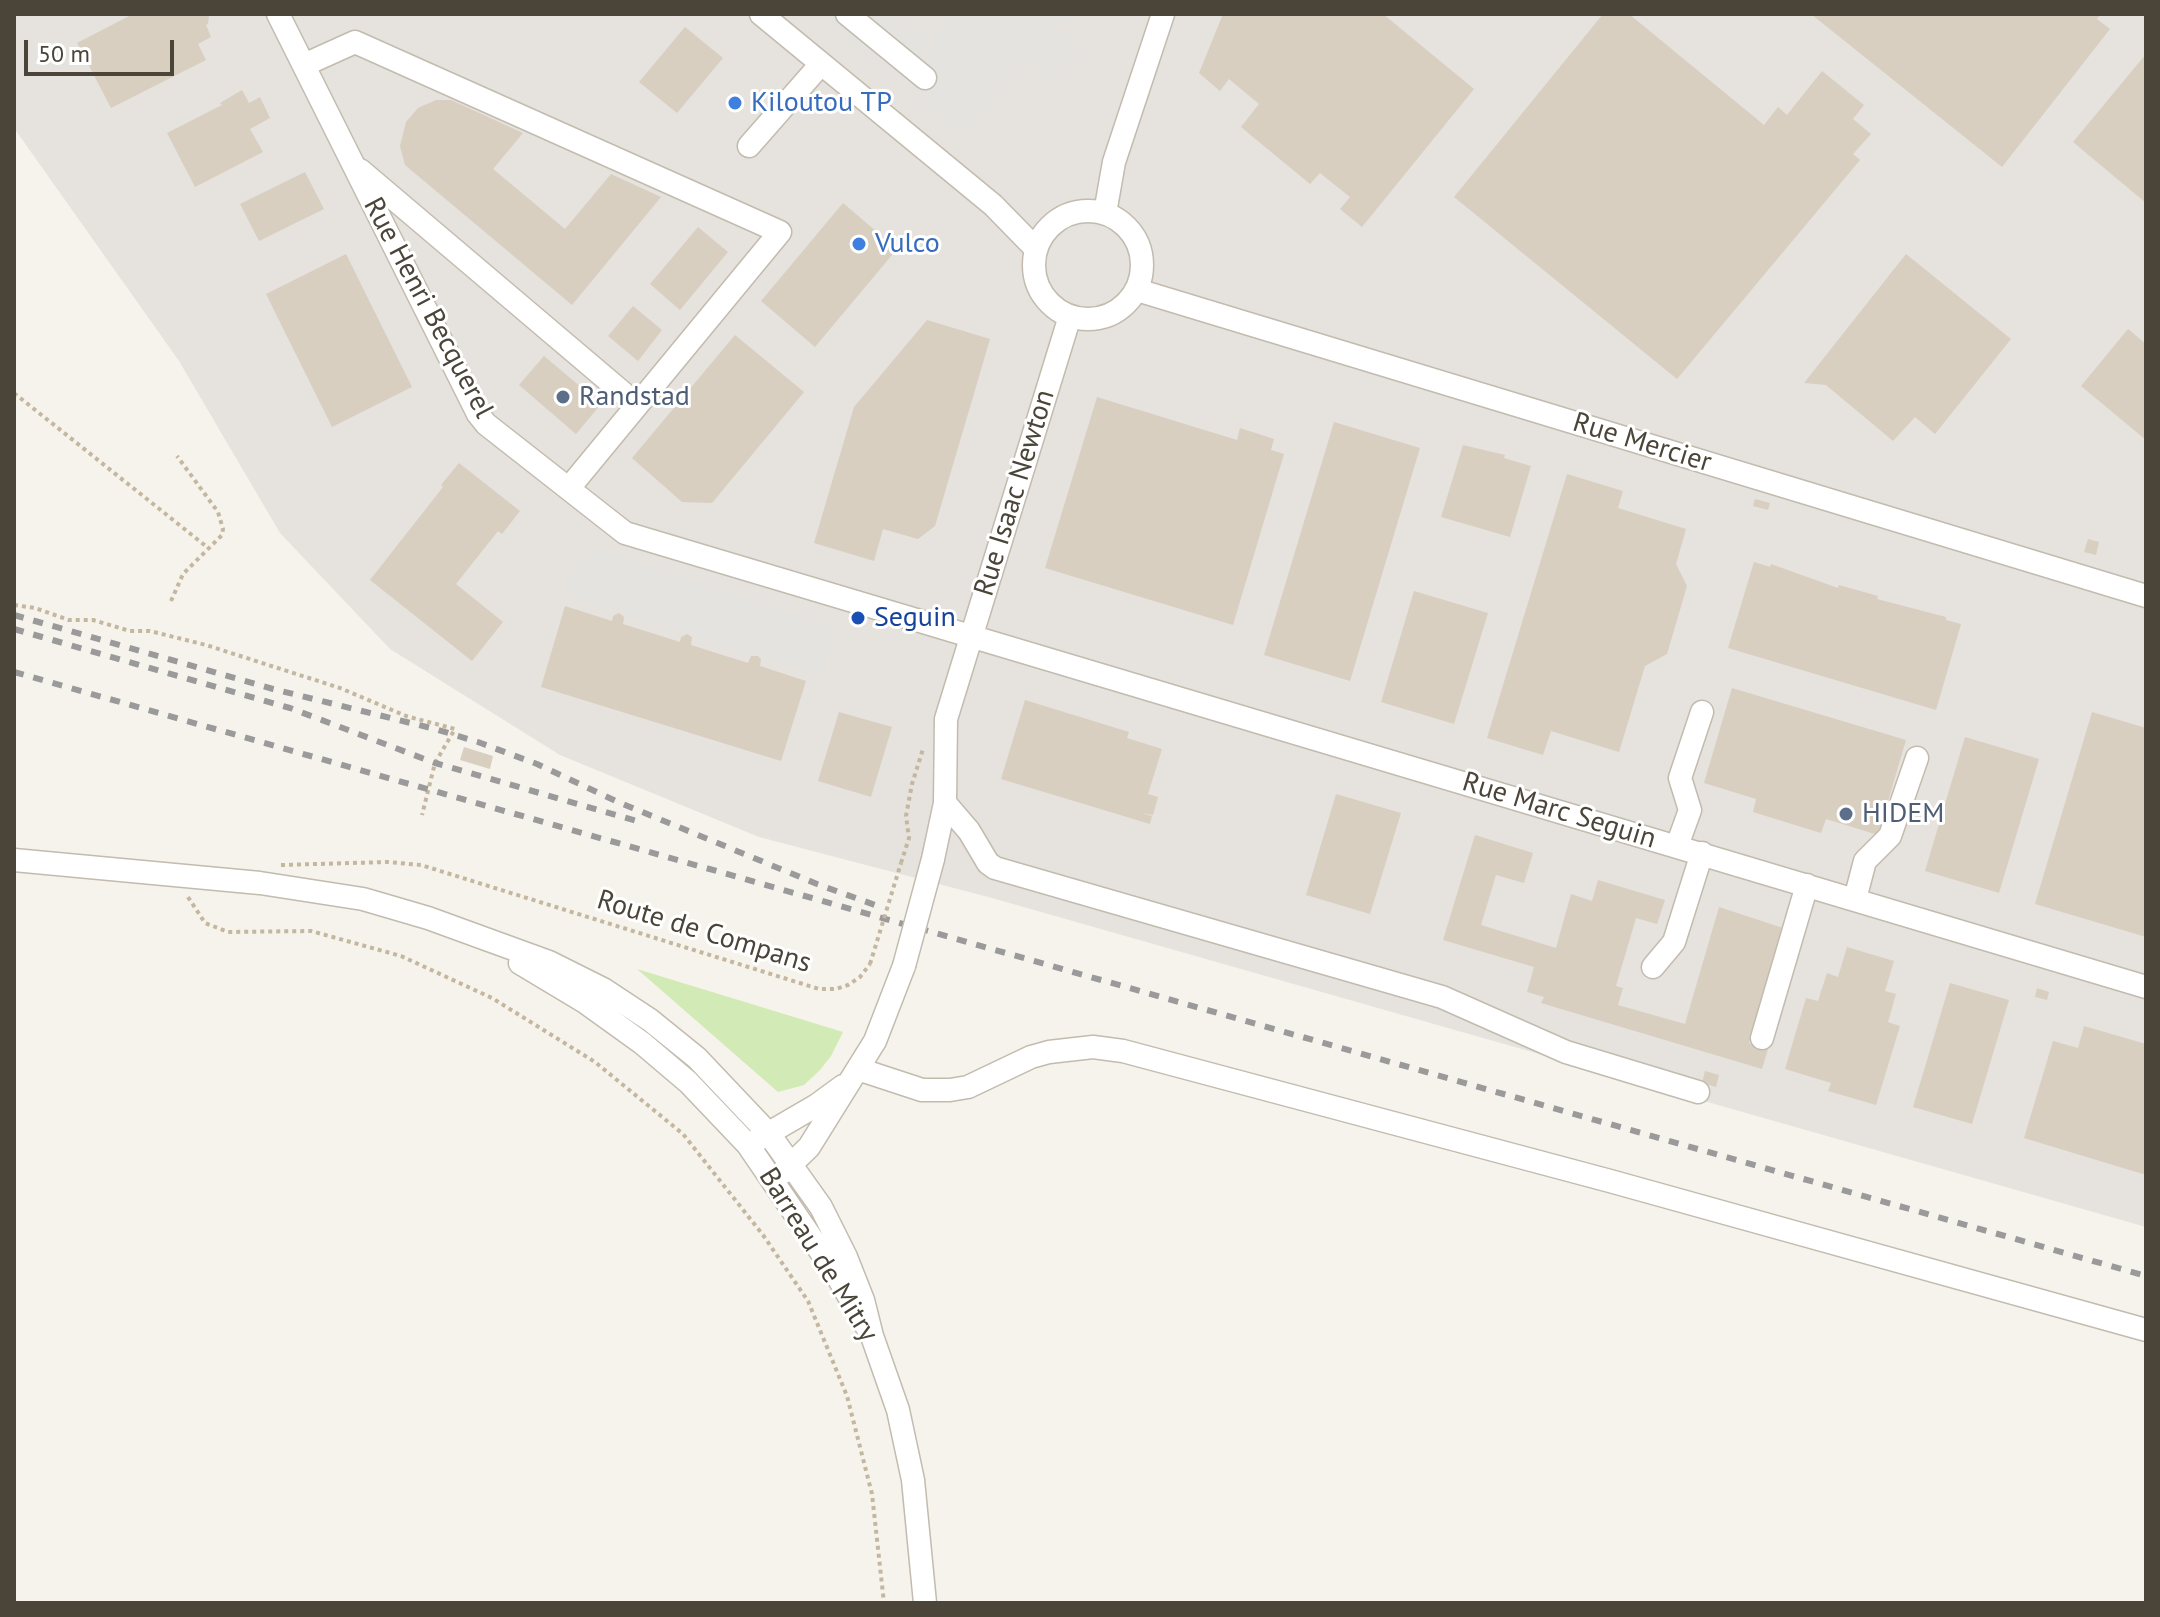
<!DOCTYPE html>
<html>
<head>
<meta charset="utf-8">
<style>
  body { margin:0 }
  #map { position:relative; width:2160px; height:1617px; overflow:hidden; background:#f6f3ec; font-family:"PT Sans",sans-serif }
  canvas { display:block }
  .frame { position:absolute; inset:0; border:16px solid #4b4439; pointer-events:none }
  .scale { position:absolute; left:24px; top:40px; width:150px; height:36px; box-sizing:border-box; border:4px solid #4b4439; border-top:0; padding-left:10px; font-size:24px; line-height:28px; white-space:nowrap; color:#4b4439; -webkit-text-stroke:6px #fff; paint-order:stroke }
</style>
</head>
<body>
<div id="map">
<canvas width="2160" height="1617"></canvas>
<div class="frame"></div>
<div class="scale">50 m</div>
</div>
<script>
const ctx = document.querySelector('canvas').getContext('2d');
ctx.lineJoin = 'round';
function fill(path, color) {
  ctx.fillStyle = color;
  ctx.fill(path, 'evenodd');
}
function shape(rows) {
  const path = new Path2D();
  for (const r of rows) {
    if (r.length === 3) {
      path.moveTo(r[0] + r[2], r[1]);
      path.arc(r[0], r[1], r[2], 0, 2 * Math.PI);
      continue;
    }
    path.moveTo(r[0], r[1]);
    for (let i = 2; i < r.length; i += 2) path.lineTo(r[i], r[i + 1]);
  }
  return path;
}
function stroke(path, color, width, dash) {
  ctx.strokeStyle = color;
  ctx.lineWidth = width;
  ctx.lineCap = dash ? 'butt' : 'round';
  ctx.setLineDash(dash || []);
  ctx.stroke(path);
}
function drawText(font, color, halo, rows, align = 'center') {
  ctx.font = font + ' "PT Sans",sans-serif';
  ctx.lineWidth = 6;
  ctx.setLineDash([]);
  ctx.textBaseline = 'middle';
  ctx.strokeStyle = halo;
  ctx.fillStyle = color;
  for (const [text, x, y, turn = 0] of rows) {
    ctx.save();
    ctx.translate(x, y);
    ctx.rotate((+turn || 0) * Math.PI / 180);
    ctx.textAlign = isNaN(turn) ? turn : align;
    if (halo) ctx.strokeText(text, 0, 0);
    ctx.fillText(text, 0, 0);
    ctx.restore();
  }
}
const industrial = shape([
  [14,14,2146,14,2146,1227,992,898,759,837,560,755,390,649,280,533,179,361,14,128]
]);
const green = shape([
  [637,969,843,1032,831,1056,820,1070,804,1085,778,1092]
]);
const parking = shape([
  [819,14,892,14,926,43,916,54,920,56,929,56,941,51,930,41,953,14,1081,14,1070,27,1059,19,1052,27,1079,50,1055,79,1026,55,961,133],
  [597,550,833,628,821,675,564,594,572,568]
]);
const building = shape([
  [133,14,205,14,209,16,208,24,206,25,211,37,198,44,206,60,111,108,77,43],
  [1223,14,1383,14,1474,89,1362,227,1340,209,1350,197,1320,173,1310,184,1241,127,1259,104,1229,79,1220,91,1199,73],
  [1603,14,1629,14,1764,125,1778,107,1787,115,1822,71,1864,105,1853,119,1871,134,1853,154,1860,160,1677,379,1454,197],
  [1811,14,2101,14,2097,19,2110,29,2002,167],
  [685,27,723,58,677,113,639,82],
  [2146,54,2146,203,2073,142],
  [242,90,249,103,260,97,270,118,250,129,263,152,195,187,167,133,222,105,220,103],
  [436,100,451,100,523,133,493,169,565,229,611,174,661,197,572,305,405,165,400,146,406,122,418,108],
  [305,172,324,209,259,241,240,204],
  [843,203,897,249,815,347,761,301],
  [698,227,728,252,680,310,650,284],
  [346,254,412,387,332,427,266,294],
  [1906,254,2011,339,1935,434,1915,417,1893,441,1826,385,1804,383],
  [633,306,662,330,638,361,608,336],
  [927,320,990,339,935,526,918,539,883,529,874,561,814,543,854,407],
  [2128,329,2146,344,2146,440,2081,386],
  [735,335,804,392,712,503,682,502,632,458],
  [544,356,601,404,576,434,519,385],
  [1097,397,1237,440,1240,428,1274,439,1271,450,1284,454,1233,625,1045,568],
  [1334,422,1420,448,1350,681,1264,655],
  [1463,445,1505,455,1504,458,1531,466,1510,537,1441,517],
  [459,463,520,511,502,534,498,531,456,584,503,622,472,661,370,580,443,487,441,485],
  [1567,474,1623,491,1618,508,1686,529,1676,564,1687,586,1667,654,1645,666,1619,752,1551,731,1543,755,1487,738],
  [1755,499,1770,503,1768,510,1753,506],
  [2088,539,2099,542,2096,555,2084,552],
  [1754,562,1770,567,1771,564,1838,588,1839,585,1878,596,1877,599,1946,617,1946,620,1961,624,1936,710,1728,648],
  [1414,591,1488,613,1454,724,1381,702],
  [565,606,612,621,613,616,619,613,624,617,623,624,680,642,681,637,687,634,692,637,691,645,748,663,751,656,758,656,761,659,760,666,806,681,781,761,541,687],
  [1732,688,1906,740,1878,835,1826,819,1821,833,1753,812,1756,799,1704,783],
  [1025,700,1129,732,1127,738,1162,749,1148,794,1158,797,1153,815,1142,813,1152,816,1150,824,1001,779],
  [839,712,892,727,871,797,818,781],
  [2092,712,2146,728,2146,937,2035,904],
  [1965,737,2039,759,1999,893,1925,871],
  [464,747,493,756,490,769,460,760],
  [1336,794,1401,813,1370,914,1306,895],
  [1475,835,1533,853,1524,883,1496,875,1481,925,1556,948,1571,894,1592,901,1598,880,1665,900,1657,924,1636,918,1616,986,1623,988,1618,1005,1685,1024,1719,907,1783,928,1749,1043,1768,1049,1762,1069,1541,1003,1544,997,1527,992,1534,967,1443,940],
  [1847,947,1894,961,1885,991,1896,994,1888,1022,1900,1026,1876,1105,1828,1091,1831,1083,1785,1069,1806,998,1818,1001,1827,973,1838,977],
  [1950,983,2009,1000,1972,1124,1913,1107],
  [2037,988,2049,992,2047,1000,2035,997],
  [2084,1026,2146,1044,2146,1175,2024,1138,2053,1041,2078,1048],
  [1705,1071,1719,1075,1716,1087,1702,1083]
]);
const path = shape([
  [14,393,207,547],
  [171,601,183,574,222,535,223,529,218,512,177,456],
  [14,605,35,608,69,620,93,620,130,631,150,631,206,645,340,688,406,716,455,729,435,763,422,815],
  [901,863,909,838,906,816,912,784,923,749],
  [281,865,388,862,421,865,819,989,836,989,848,985,860,977,870,964],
  [188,897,205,923,228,932,311,931,401,956,492,998,595,1062,683,1134,763,1235,808,1301,847,1396,872,1494,884,1603]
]);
const minor = shape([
  [278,14,478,414,486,424,625,533,2146,987],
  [761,14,993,205,1036,249],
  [847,14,925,78],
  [304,65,355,42,780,232,569,488],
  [749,146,821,64],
  [360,170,636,404],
  [1088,265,54],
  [1105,213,1114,162,1163,14],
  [1137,290,2146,596],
  [945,803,969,831,988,863,995,868,1442,997,1566,1052,1698,1092],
  [1677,846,1690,810,1680,778,1702,712],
  [933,859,945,803,946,719,1070,316],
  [14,860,260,883,363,899,428,918,549,962,603,989,650,1020,697,1058,769,1134,821,1207,846,1257,863,1300,872,1336],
  [1855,899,1865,861,1890,836,1917,758],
  [520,963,585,1002,642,1043,688,1082,748,1145,836,1274,872,1336,898,1410,913,1480,925,1603],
  [1653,967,1674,942,1702,853],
  [1762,1038,1807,885],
  [858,1069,922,1090,950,1090,968,1087,1031,1057,1049,1052,1093,1047,1123,1051,1610,1181,2146,1330],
  [757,1140,817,1105,843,1086],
  [782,1173,809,1147,875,1041,904,966]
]);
const rail = shape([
  [14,615,273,689,435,729,478,742,537,764,618,802,817,884,875,905],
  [14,629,290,708,435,763,644,823],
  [14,672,2146,1276]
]);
const pathBridge = shape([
  [870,964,901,863]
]);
const minorBridge = shape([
  [904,966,933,859]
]);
const markers = [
  [735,103,8,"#3f7fe0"],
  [859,244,8,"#3f7fe0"],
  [563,397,8,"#5c6f8a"],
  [858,618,8,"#1a4fb4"],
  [1846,814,8,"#5c6f8a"]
];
const shopNames = [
  ["Kiloutou TP",751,103],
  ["Vulco",875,244]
];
const streetNames = [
  ["Rue Henri Becquerel",428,308,62],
  ["Rue Mercier",1642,443,17],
  ["Rue Isaac Newton",1015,493,-73],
  ["Rue Marc Seguin",1559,811,17],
  ["Route de Compans",704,932,17],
  ["Barreau de Mitry",818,1255,58]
];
const serviceNames = [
  ["Randstad",579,397],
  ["HIDEM",1862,814]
];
const transitNames = [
  ["Seguin",874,618]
];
fill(industrial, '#e6e2dd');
fill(green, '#d2eab5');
fill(parking, '#e5e3e0');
fill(building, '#d8cfc1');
stroke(minor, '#c2bbae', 25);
stroke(path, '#c4b79f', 4, [4, 4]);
stroke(minor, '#fff', 22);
stroke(rail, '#9a9a9a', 6, [10, 10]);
stroke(minorBridge, '#c2bbae', 25, []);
stroke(pathBridge, '#c4b79f', 4, [4, 4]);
stroke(minorBridge, '#fff', 22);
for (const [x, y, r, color] of markers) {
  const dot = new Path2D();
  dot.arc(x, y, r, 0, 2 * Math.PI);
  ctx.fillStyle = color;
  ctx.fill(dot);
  stroke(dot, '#fff', 3);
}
drawText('28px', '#366cbe', '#fff', shopNames, 'left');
drawText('28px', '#4b4439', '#fff', streetNames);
drawText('28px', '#4e5e75', '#fff', serviceNames, 'left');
drawText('28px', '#164399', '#fff', transitNames, 'left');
</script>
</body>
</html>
